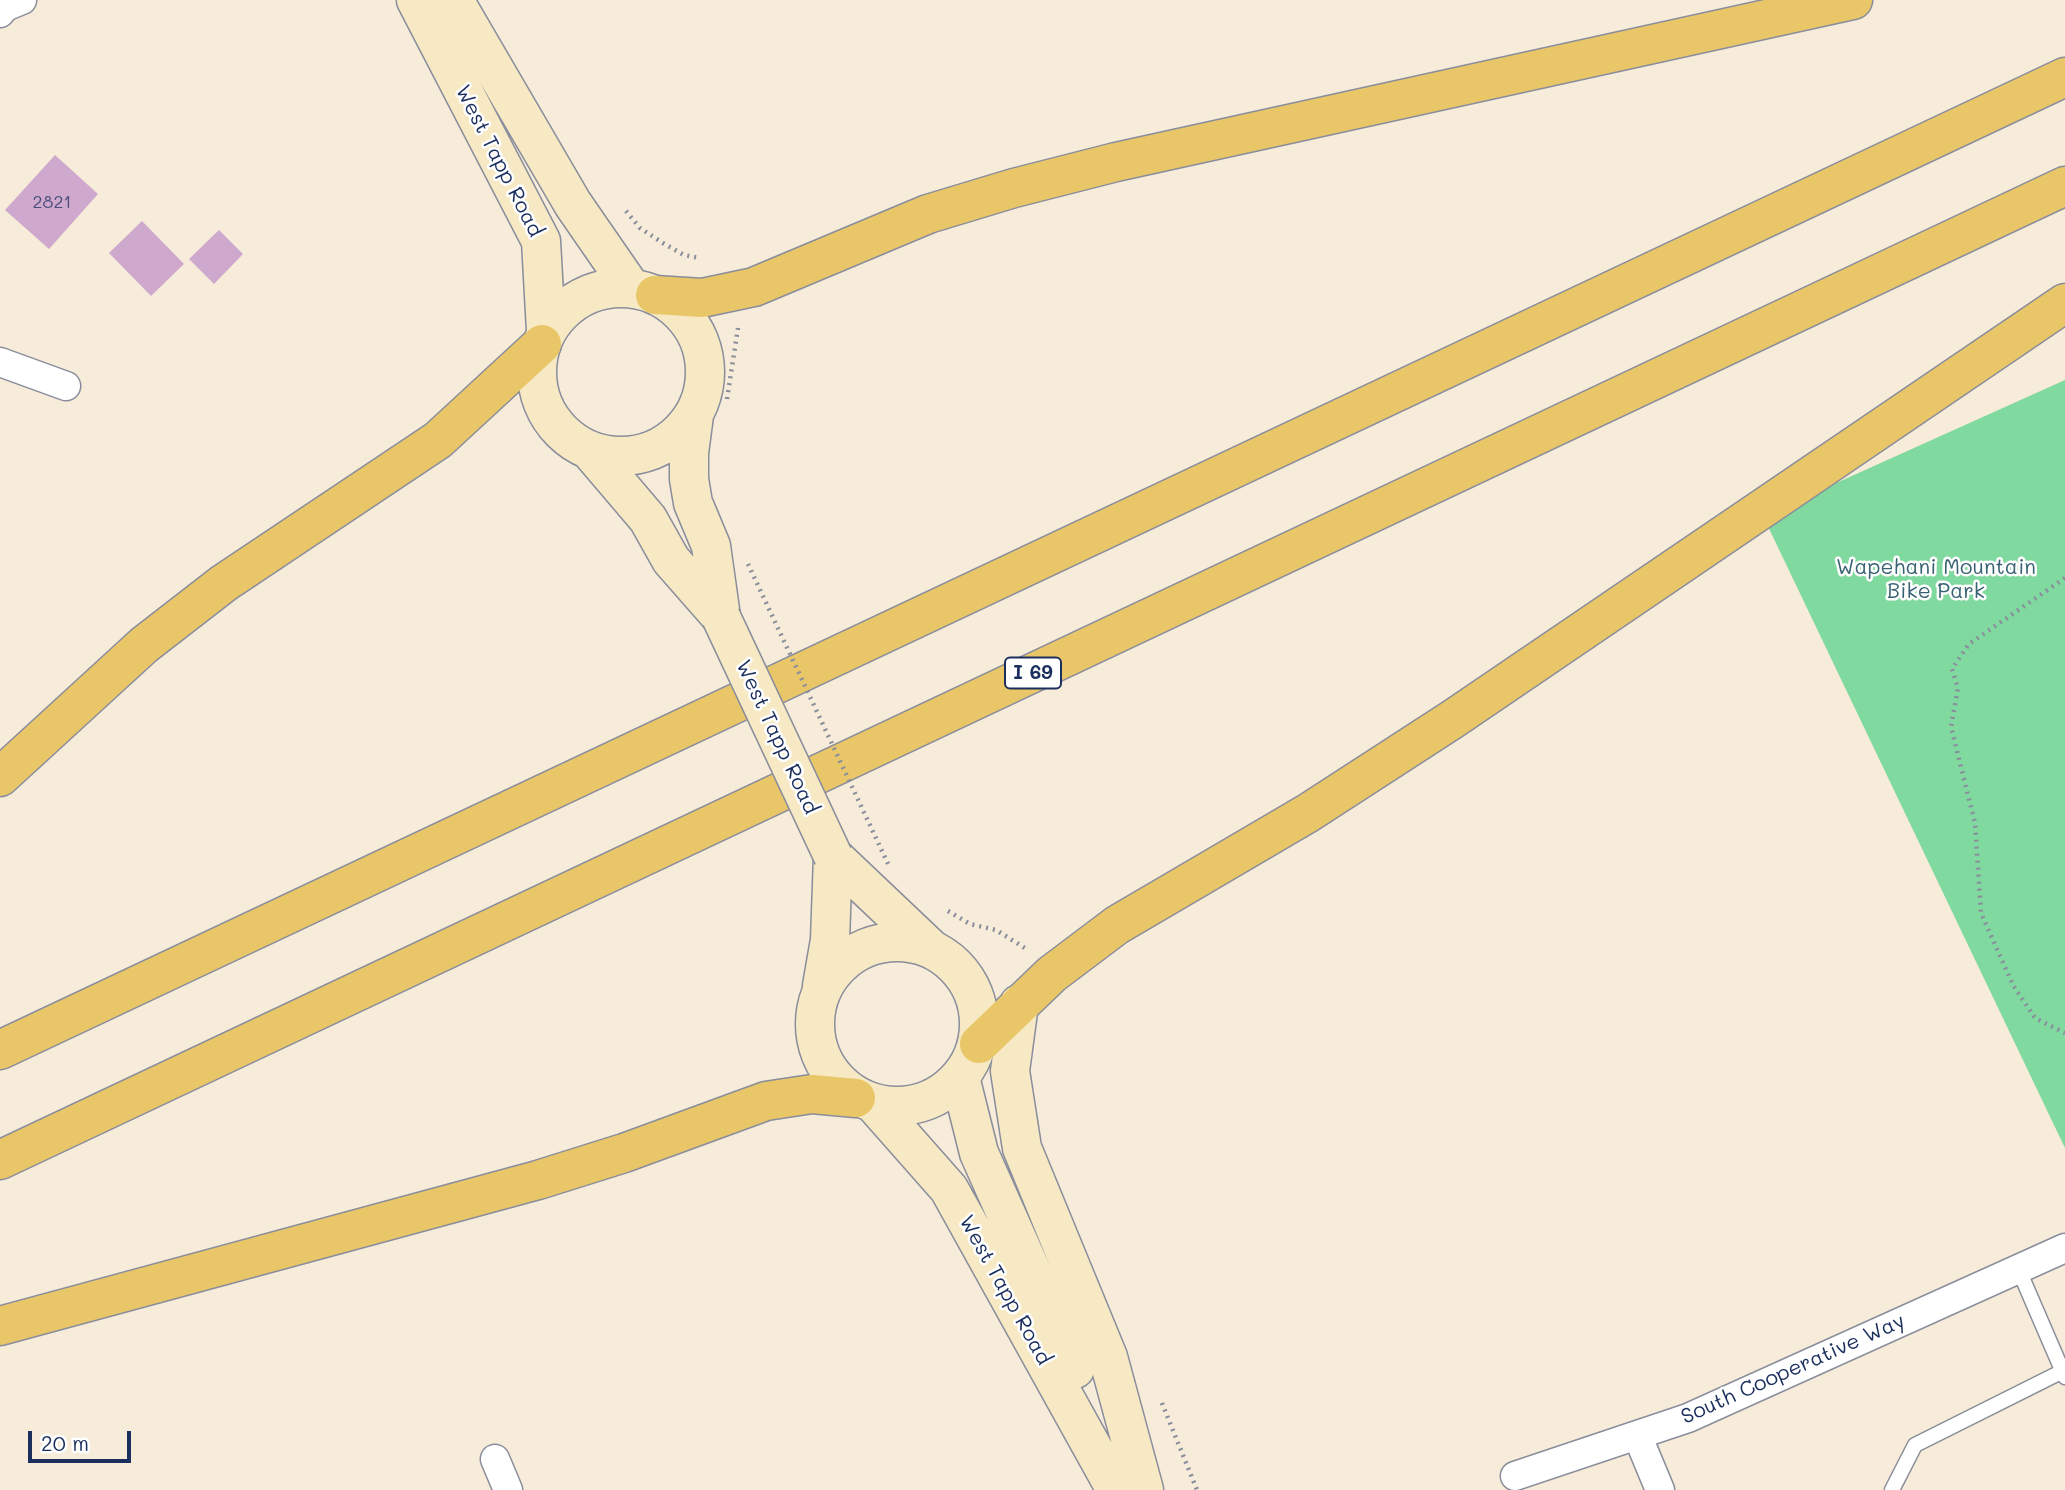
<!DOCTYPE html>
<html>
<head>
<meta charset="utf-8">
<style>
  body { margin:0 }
  #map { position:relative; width:2065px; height:1490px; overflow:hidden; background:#f7ebd9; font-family:Mali,sans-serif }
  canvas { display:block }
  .scale { position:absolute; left:28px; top:1431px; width:103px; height:32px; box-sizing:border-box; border:4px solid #1b2f5e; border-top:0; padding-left:9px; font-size:21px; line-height:24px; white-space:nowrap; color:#1b2f5e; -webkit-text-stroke:5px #fff; paint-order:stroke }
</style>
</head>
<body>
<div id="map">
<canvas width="2065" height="1490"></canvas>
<div class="scale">20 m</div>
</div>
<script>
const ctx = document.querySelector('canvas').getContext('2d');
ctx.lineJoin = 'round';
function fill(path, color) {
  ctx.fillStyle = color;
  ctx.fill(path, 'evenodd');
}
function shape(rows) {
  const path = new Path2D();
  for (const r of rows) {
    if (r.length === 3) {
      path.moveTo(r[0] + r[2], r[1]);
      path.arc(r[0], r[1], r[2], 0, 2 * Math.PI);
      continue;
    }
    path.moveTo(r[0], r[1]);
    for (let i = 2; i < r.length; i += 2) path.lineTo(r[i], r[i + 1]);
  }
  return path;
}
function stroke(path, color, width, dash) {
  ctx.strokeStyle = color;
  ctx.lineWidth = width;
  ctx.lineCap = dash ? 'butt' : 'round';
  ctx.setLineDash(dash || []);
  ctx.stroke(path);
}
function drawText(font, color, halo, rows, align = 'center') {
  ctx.font = font + ' Mali,sans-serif';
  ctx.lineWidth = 5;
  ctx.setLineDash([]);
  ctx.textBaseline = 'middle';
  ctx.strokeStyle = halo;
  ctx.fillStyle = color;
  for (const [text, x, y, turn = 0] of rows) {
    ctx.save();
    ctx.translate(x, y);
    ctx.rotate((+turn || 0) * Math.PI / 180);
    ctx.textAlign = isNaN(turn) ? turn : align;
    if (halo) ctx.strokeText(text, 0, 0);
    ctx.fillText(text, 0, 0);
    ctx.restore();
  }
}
const green = shape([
  [2065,380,2065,1148,1763,516]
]);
const building = shape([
  [55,155,98,194,49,249,5,210],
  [142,221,184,264,151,296,109,253],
  [219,230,243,254,214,284,189,259]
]);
const path = shape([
  [626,211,640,228,663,243,684,255,699,258],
  [727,399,738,328],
  [2065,578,1969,644,1952,669,1958,688,1951,727,1975,823,1981,913,2013,985,2035,1018,2065,1033],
  [948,911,970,924,996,930,1028,950],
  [1162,1403,1197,1490]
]);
const service = shape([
  [2018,1268,2065,1377],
  [1892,1490,1915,1445,2065,1370]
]);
const minor = shape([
  [0,13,5,7,22,0],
  [0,362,66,386],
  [1638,1437,1660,1490],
  [495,1459,508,1490],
  [1515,1476,1688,1418,2065,1248]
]);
const secondary = shape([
  [416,0,541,241,546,331],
  [454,0,573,204,631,288],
  [621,372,84],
  [694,415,689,453,689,479,693,503,711,546,721,617],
  [591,452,648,519,671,560,721,617],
  [833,856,929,947],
  [897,1024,82],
  [822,986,830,940,833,856],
  [1019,1004,1010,1071,1022,1148,1108,1357,1144,1490],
  [960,1077,979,1153,1075,1369],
  [874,1104,949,1189,1116,1490]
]);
const motorway = shape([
  [655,295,702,298,754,287,928,214,1014,188,1116,162,1853,0],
  [0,777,144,645,224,583,438,440,542,344],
  [979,1044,1052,974,1117,925,1308,813,1453,719,2065,303],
  [0,1050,2065,77],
  [0,1160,2065,186],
  [0,1326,538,1180,624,1153,766,1101,812,1094,856,1098]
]);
const pathBridge = shape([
  [748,564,889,866]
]);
const secondaryBridge = shape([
  [721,617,833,856]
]);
const numberNames = [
  ["2821",52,202]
];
const shields = [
  [1033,673,56]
];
const shieldNames = [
  ["I 69",1033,673]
];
const streetNames = [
  ["West Tapp Road",499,161,63],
  ["West Tapp Road",777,737,65],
  ["West Tapp Road",1005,1290,61],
  ["South Cooperative Way",1793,1369,-24]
];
const parkNames = [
  ["Wapehani Mountain",1936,568],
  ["Bike Park",1936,592]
];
fill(green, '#80d99f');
fill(building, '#cfa8ce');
stroke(service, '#898d9c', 17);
stroke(minor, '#898d9c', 31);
stroke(secondary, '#898d9c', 41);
stroke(motorway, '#898d9c', 41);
stroke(path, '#898d9c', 4.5, [2, 5]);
stroke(service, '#fff', 14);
stroke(minor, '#fff', 28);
stroke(secondary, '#f6e9c3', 38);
stroke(motorway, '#e9c769', 38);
stroke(secondaryBridge, '#898d9c', 41, []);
stroke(pathBridge, '#898d9c', 4.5, [2, 5]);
stroke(secondaryBridge, '#f6e9c3', 38);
drawText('18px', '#484d7a', null, numberNames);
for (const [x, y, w] of shields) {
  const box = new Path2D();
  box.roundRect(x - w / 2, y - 15.5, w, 31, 5);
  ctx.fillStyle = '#fff';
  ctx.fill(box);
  stroke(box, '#1b2f5e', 2);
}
drawText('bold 19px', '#1b2f5e', null, shieldNames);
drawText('21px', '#1b2f5e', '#fff', streetNames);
drawText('21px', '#396272', '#fff', parkNames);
</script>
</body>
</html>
